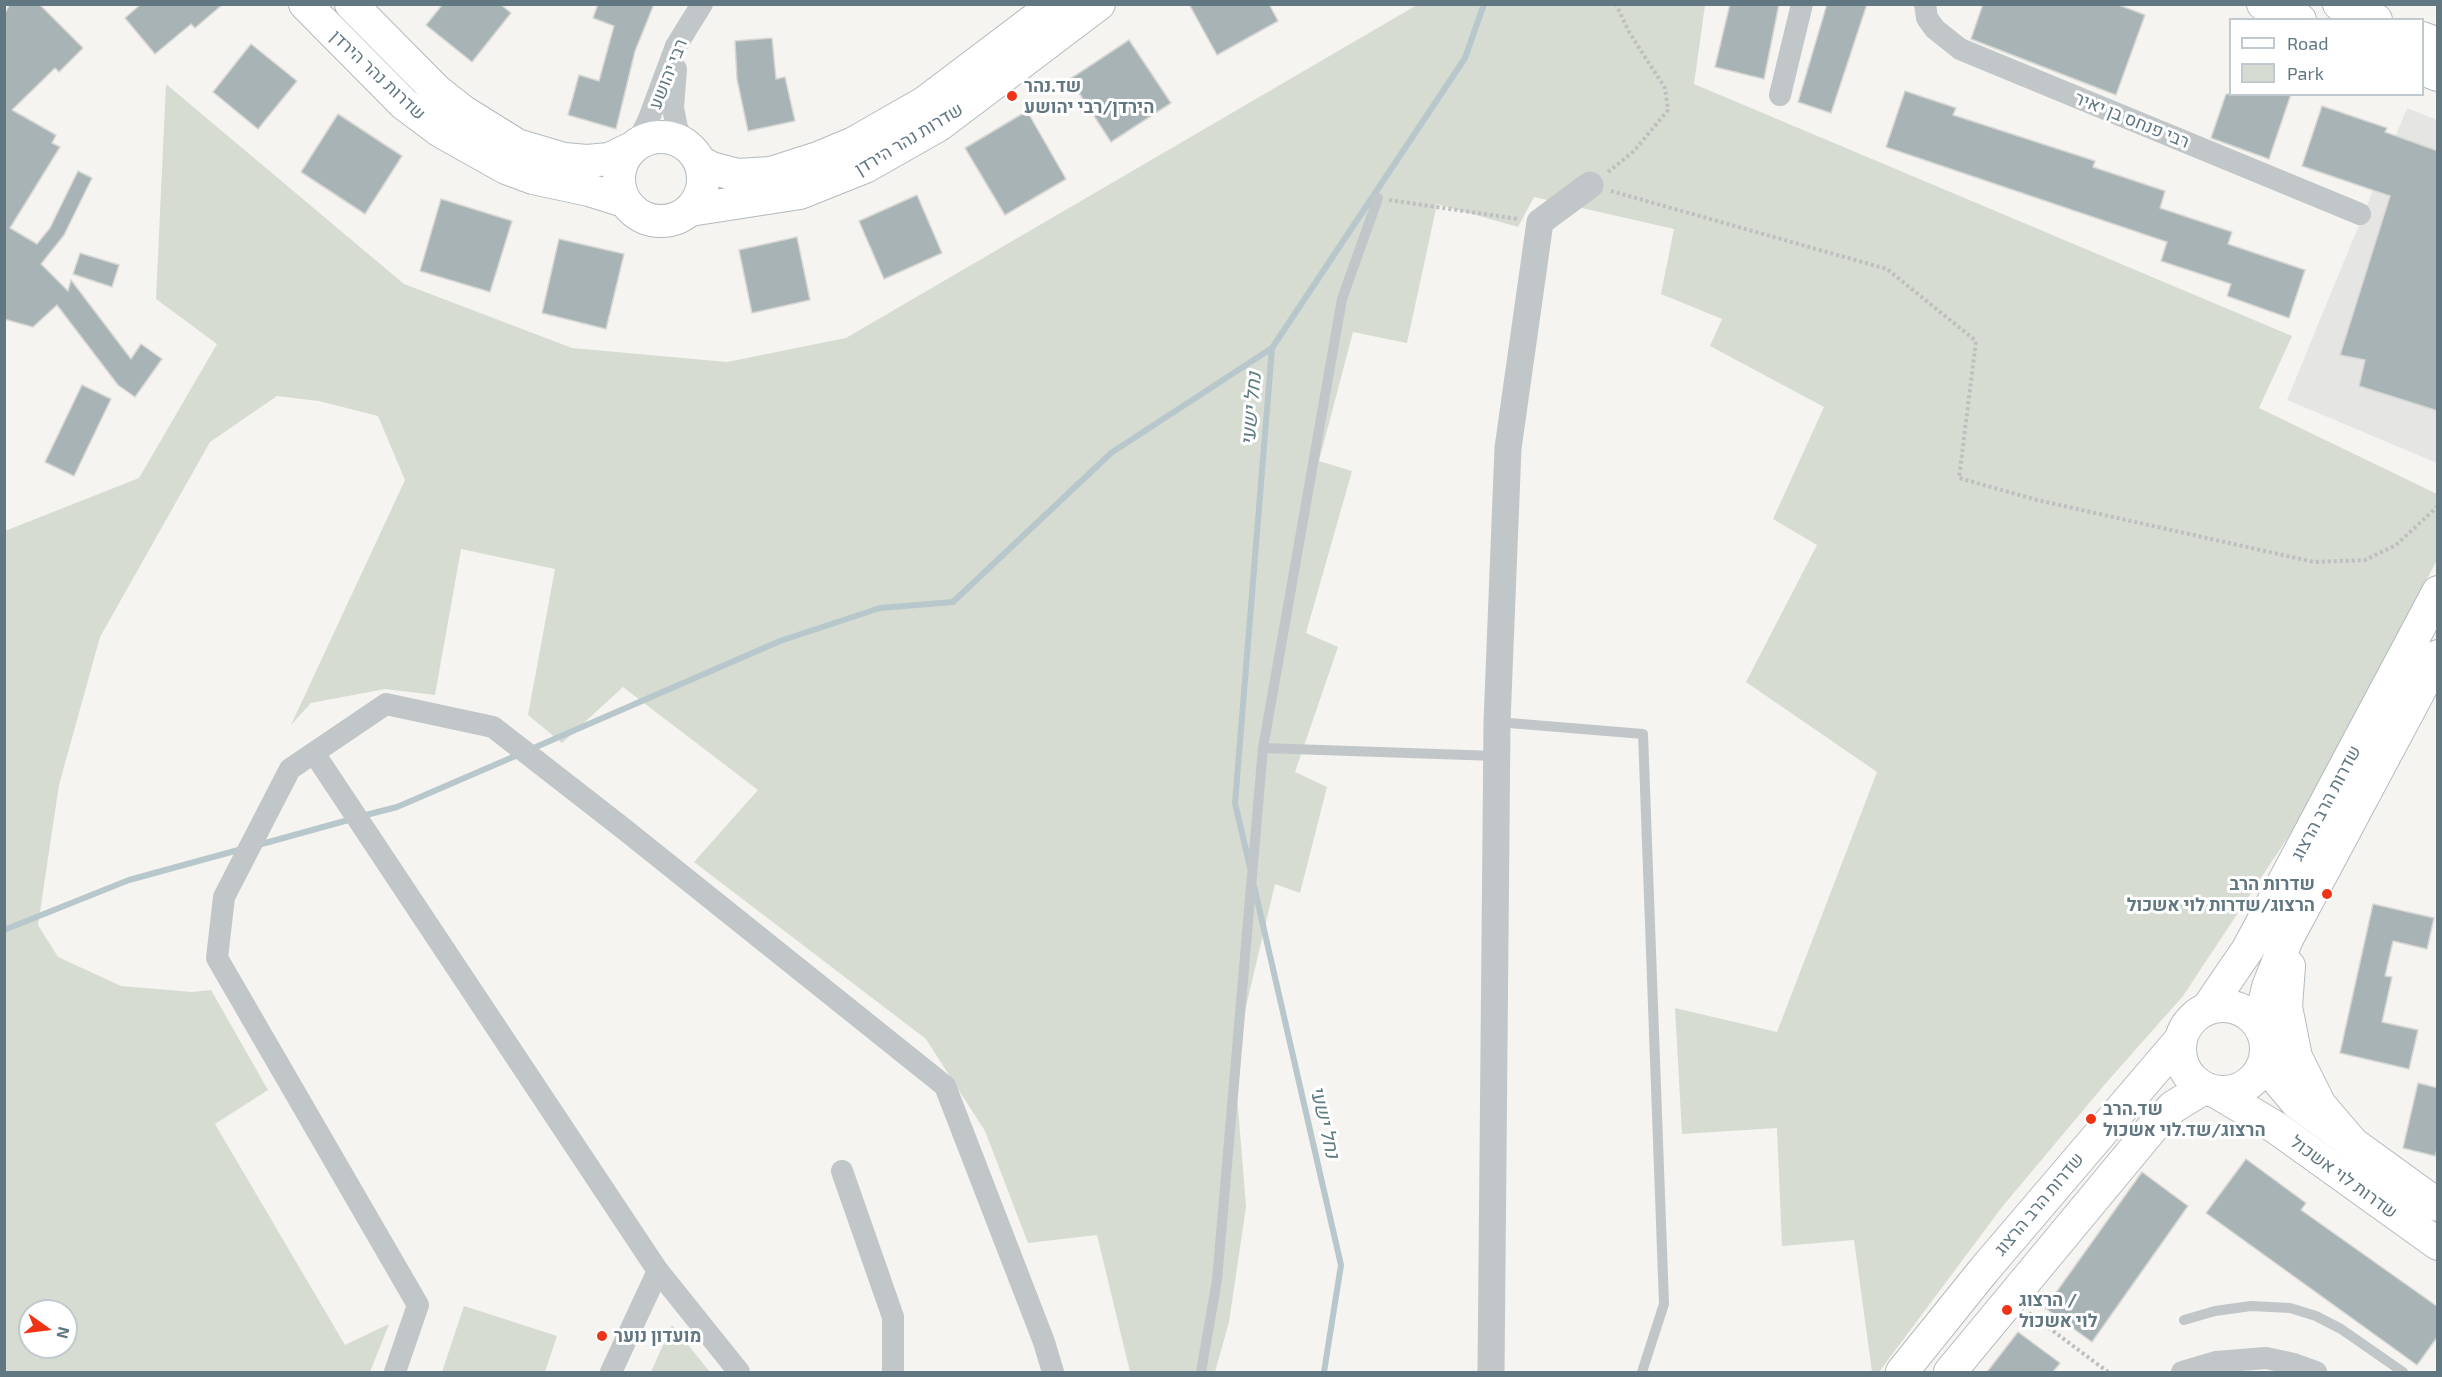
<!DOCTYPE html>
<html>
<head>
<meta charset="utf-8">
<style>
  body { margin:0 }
  #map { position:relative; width:2442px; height:1377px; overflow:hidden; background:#f5f4f0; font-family:"Exo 2",sans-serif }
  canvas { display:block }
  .frame { position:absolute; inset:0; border:6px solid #617883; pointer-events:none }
  .legend { position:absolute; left:2229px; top:18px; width:195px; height:78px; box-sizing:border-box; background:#fff; border:2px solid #c0c9cd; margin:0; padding:8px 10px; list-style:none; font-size:18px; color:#617883 }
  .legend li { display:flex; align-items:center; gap:12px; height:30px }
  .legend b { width:30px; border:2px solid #c0c9cd }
  .north { position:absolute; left:18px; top:1299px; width:60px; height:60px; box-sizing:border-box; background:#fff; border:2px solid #c0c9cd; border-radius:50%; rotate:104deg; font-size:16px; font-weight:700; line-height:24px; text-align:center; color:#617883 }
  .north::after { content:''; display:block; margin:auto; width:21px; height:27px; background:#ef3416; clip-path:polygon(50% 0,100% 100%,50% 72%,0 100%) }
</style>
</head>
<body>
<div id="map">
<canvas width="2442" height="1377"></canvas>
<div class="frame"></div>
<ul class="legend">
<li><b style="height:8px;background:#fff"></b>Road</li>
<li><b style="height:16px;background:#d6dcd1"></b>Park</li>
</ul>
<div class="north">N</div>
</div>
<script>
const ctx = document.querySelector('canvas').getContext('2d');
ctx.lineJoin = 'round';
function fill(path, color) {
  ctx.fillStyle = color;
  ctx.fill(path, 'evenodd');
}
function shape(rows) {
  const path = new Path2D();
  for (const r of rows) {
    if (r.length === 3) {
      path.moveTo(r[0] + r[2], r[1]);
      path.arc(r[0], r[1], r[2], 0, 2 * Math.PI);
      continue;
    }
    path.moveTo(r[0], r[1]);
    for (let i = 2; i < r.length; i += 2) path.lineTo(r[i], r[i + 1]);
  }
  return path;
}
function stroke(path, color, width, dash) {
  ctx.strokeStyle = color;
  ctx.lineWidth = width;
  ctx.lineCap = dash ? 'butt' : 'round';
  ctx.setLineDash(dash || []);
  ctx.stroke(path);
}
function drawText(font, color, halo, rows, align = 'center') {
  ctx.font = font + ' "Exo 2",Heebo,sans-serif';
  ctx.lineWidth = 6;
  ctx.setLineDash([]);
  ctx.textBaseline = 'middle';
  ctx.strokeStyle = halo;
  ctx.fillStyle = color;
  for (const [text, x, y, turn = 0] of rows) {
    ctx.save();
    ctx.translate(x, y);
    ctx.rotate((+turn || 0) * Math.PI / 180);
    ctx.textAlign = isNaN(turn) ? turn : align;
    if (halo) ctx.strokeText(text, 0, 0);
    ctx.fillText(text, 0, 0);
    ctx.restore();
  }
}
const built = shape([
  [2407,108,2437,120,2437,463,2287,400]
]);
const green = shape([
  [1417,5,1705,5,1694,84,2292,336,2259,408,2437,494,2437,560,2294,828,2183,996,2106,1083,2002,1207,1879,1372,1872,1372,1854,1240,1782,1246,1777,1128,1682,1134,1675,1008,1777,1032,1877,772,1746,682,1817,545,1773,519,1824,407,1710,346,1722,319,1661,294,1674,229,1534,197,1518,227,1437,204,1407,343,1353,332,1319,461,1352,471,1306,633,1338,647,1295,772,1327,787,1300,893,1275,884,1234,1057,1246,1207,1229,1322,1215,1372,1130,1372,1097,1235,1028,1243,985,1131,926,1039,694,862,758,790,623,687,562,743,528,715,555,569,461,549,435,695,385,689,311,703,291,725,405,480,378,416,319,401,277,396,210,442,100,637,59,785,38,925,58,957,121,986,192,992,211,990,268,1090,215,1124,345,1345,389,1324,370,1372,5,1372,5,531,139,478,217,344,156,299,166,84,404,284,572,348,727,362,846,338],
  [30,1311,66,1311,66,1347,30,1347],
  [464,1306,557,1336,545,1372,442,1372],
  [672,1325,710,1372,651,1372]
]);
const stream = shape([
  [529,750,780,641,880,608,953,602,1111,453,1272,348],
  [362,816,397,807,520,754],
  [258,845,352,819],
  [1250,867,1235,803,1272,348,1465,58,1484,4],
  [1254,886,1341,1265,1324,1372],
  [4,930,129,880,242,849]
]);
const building = shape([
  [10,4,39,4,83,48,59,72,55,68,12,110,56,135,52,143,60,147,10,228,37,244,50,228,78,171,92,178,64,235,41,264,68,291,71,280,131,359,141,344,162,359,135,397,118,385,57,305,33,327,4,319,4,15,10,4],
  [141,4,223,4,195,28,191,24,155,54,125,18,141,4],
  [443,4,500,4,511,13,472,62,426,25,443,4],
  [598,4,654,4,635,51,616,129,568,115,579,75,599,81,614,26,593,18,598,4],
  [1189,4,1269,4,1278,21,1217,55,1189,4],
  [1730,4,1779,4,1764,79,1715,67,1730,4],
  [1827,4,1867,4,1831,113,1798,102,1827,4],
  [1983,4,2116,4,2145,15,2116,95,1971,39,1983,4],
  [772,38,776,79,785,77,795,121,748,131,737,79,735,41,772,38],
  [1129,40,1171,103,1111,142,1070,79,1129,40],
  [251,44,297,81,258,129,213,92,251,44],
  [1905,91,1956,108,1953,115,2095,161,2093,167,2165,191,2160,208,2232,232,2228,244,2305,270,2289,318,2227,296,2231,284,2161,261,2167,242,1886,147,1905,91],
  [2226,94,2291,94,2269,159,2211,138,2226,94],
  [2322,106,2387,128,2385,132,2438,151,2438,411,2359,386,2365,360,2340,355,2390,196,2302,166,2322,106],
  [1027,111,1066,179,1005,215,965,148,1027,111],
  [338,114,402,156,365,214,301,172,338,114],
  [917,195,942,253,884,279,859,221,917,195],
  [441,199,512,221,490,292,420,271,441,199],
  [797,237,810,300,752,313,739,250,797,237],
  [559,239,624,254,606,329,542,313,559,239],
  [80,253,119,265,112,287,73,274,80,253],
  [82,385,111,399,74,476,45,462,82,385],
  [2373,904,2434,918,2427,949,2393,941,2385,976,2392,977,2382,1022,2418,1030,2409,1069,2340,1053,2373,904],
  [2418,1083,2438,1088,2438,1146,2435,1156,2403,1148,2418,1083],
  [2246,1159,2306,1203,2301,1210,2438,1307,2438,1336,2417,1365,2206,1213,2246,1159],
  [2142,1172,2188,1206,2092,1342,2045,1308,2142,1172],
  [2018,1332,2060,1363,2053,1372,1987,1372,2018,1332]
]);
const path = shape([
  [1608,172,1634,151,1668,110,1665,88,1629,32,1616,4],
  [1611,191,1887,269,1976,341,1959,478,2037,500,2314,562,2365,560,2396,545,2438,506],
  [1389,200,1518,219],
  [2029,1313,2108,1372]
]);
const service = shape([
  [1497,722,1643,734,1664,1304,1642,1372],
  [1263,748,1496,756],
  [2184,1320,2215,1311,2251,1306,2290,1308,2316,1316,2341,1329,2403,1372],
  [1201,1372,1217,1280,1263,748,1342,299,1378,198]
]);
const minor = shape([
  [1925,4,1927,18,1935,29,1960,49,2360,214],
  [676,69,673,108,677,128,685,143],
  [1780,95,1802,4],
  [637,143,648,121,676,46,702,4],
  [314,753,658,1271,739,1372],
  [842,1171,893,1317,893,1372],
  [395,1372,418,1305,217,958,224,897,290,769,386,704,493,727,624,829,945,1086,1044,1342,1053,1372],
  [611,1372,658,1271],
  [2182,1372,2216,1362,2266,1358,2294,1364,2316,1372]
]);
const tertiary = shape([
  [1491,1372,1497,722,1508,448,1540,222,1590,185]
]);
const secondary = shape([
  [305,4,404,104,440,131,506,168,533,178,589,190,624,201],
  [351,4,436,90,464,112,517,145,564,159,587,161,609,159,630,149],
  [2263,4,2300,20],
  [2339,4,2376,20],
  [2422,38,2438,44],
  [2422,69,2438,75],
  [661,179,42],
  [699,161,711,168,737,175,771,173,818,158,854,143,924,103,1055,4],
  [690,210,800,193,865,167,939,125,1099,4],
  [2289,966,2286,1007,2296,1057,2320,1105,2355,1146],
  [2223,1049,43],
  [2207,1009,2248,949,2438,592],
  [2263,1032,2263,1009,2268,987,2287,939,2438,656],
  [2265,1059,2276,1078,2297,1103,2438,1205],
  [2218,1093,2275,1127,2438,1244],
  [1902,1372,1984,1270,2181,1039],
  [1950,1372,2153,1127,2173,1107,2204,1088]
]);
const markers = [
  [1012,96,6,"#ef3416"],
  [2327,894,6,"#ef3416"],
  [2091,1119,6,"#ef3416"],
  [2007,1310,6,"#ef3416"],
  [602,1336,6,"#ef3416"]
];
const streetNames = [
  ["רבי יהושע",668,74,-68],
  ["שדרות נהר הירדן",378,75,43],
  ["רבי פנחס בן יאיר",2132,120,22],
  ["שדרות נהר הירדן",909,139,-31],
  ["שדרות הרב הרצוג",2326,803,-62],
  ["שדרות לוי אשכול",2344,1177,36],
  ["שדרות הרב הרצוג",2039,1204,-50]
];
const poiNames = [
  ["שד.נהר",1024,86],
  ["הירדן/רבי יהושע",1024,107],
  ["שדרות הרב",2315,884,"right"],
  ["הרצוג/שדרות לוי אשכול",2315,905,"right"],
  ["שד.הרב",2103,1109],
  ["הרצוג/שד.לוי אשכול",2103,1130],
  ["הרצוג /",2019,1300],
  ["לוי אשכול",2019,1321],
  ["מועדון נוער",614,1336]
];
const waterNames = [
  ["נחל ישעי",1251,409,-85],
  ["נחל ישעי",1325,1122,77]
];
fill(built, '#e5e6e4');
fill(green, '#d6dcd1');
stroke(stream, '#b8c7cb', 6);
fill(building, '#a8b3b6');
stroke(building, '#d6d6d3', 1.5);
stroke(secondary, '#b3babd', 34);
stroke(path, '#bdbfc1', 4, [3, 3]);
stroke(service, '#c1c6c8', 10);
stroke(minor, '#c1c6c8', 22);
stroke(tertiary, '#c1c6c8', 27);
stroke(secondary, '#fff', 32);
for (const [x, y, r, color] of markers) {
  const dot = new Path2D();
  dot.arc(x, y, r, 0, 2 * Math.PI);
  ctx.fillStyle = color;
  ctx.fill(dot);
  stroke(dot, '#fff', 2);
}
drawText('18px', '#617883', '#fff', streetNames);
drawText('bold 18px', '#617883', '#fff', poiNames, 'left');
drawText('italic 20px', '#5d7b81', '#fff', waterNames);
</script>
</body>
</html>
